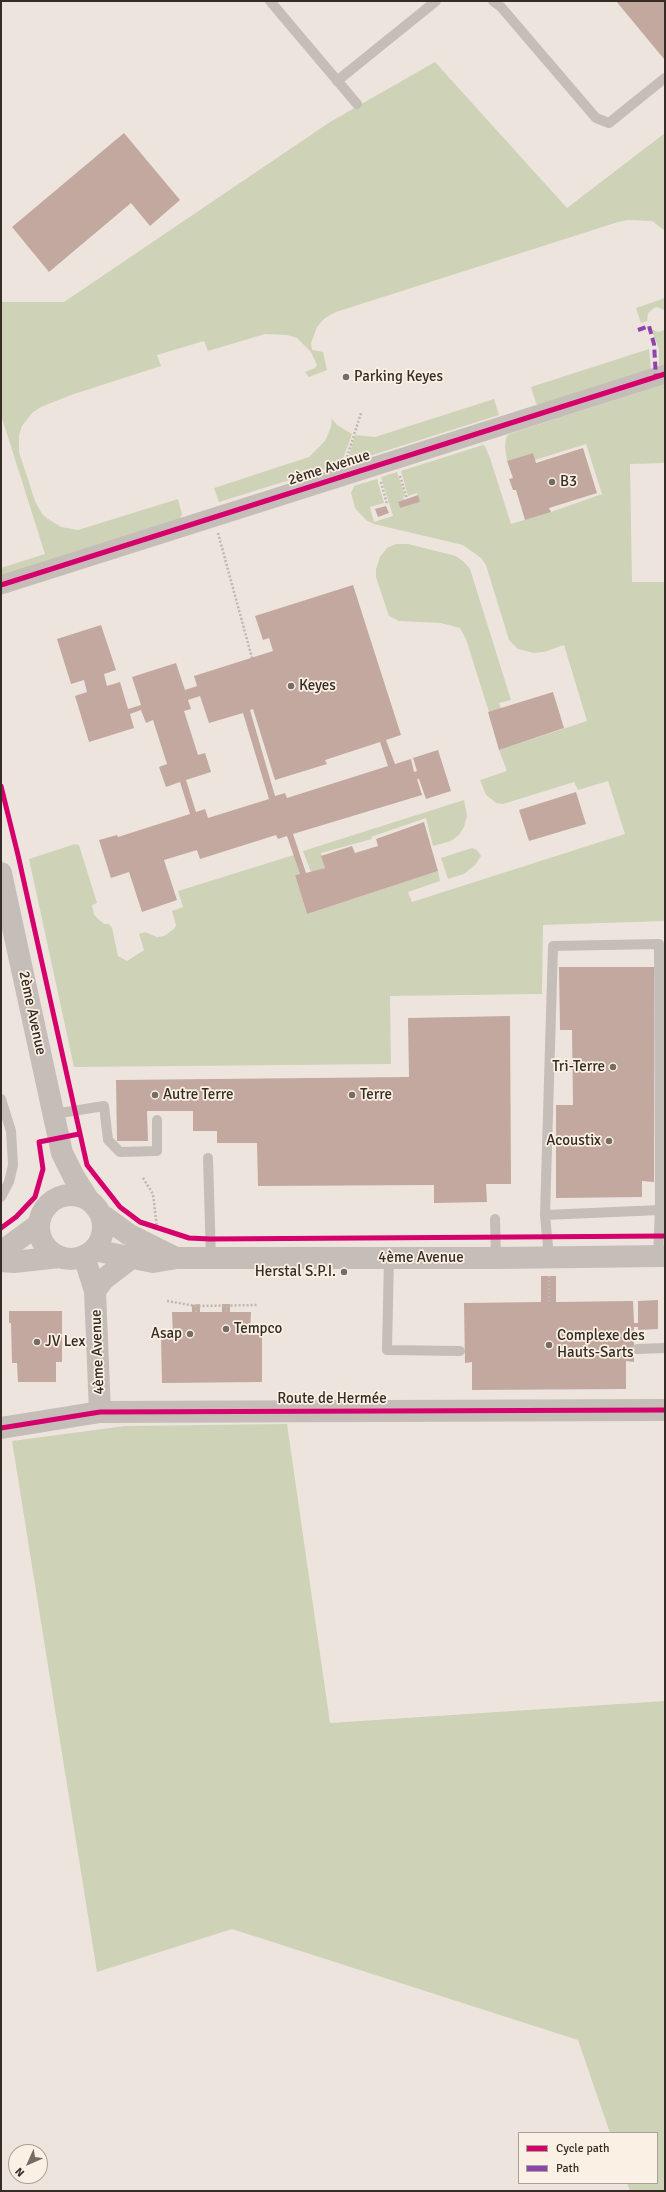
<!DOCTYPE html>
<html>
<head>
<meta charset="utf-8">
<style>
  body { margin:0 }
  #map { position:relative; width:666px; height:2192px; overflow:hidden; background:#ede5dd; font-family:Signika,sans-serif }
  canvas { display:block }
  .frame { position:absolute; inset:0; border:2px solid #362b25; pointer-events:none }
  .legend { position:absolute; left:518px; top:2132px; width:140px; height:52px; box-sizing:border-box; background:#faf0e4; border:1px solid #aca198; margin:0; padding:5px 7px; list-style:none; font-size:12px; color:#362b25 }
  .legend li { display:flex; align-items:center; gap:8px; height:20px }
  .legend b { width:20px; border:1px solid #aca198 }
  .north { position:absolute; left:8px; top:2144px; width:40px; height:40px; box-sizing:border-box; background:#faf0e4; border:1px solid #aca198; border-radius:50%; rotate:225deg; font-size:11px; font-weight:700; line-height:16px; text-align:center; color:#362b25 }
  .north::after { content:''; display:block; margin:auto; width:14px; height:18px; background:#766c65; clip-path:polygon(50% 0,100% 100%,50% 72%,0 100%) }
</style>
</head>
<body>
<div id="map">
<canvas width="666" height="2192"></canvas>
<div class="frame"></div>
<ul class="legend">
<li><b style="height:5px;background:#d6006c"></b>Cycle path</li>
<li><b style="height:5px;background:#8e44ad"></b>Path</li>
</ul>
<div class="north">N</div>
</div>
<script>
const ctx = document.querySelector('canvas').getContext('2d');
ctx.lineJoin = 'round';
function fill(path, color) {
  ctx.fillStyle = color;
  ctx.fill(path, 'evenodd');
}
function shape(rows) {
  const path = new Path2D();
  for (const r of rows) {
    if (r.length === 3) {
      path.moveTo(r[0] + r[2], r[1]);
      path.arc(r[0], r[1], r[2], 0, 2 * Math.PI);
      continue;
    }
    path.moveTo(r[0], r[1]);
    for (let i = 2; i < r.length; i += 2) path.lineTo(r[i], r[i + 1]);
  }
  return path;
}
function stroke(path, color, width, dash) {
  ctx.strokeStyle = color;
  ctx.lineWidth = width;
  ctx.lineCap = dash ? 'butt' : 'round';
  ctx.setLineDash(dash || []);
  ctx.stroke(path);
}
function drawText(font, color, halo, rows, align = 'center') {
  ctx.font = font + ' Signika,sans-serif';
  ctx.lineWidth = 3.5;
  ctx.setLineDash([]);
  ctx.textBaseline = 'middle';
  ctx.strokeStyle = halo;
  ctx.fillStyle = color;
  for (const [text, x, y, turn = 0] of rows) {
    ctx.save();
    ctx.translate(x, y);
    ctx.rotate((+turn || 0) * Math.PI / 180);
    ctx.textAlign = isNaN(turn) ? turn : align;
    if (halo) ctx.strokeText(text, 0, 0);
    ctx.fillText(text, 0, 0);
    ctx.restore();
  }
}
const green = shape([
  [435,62,567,208,665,133,665,231,652,221,627,220,615,223,336,312,325,318,317,327,311,343,312,350,323,352,327,370,309,377,305,372,315,368,317,365,311,352,297,338,287,335,265,334,208,351,204,341,157,355,161,366,71,395,41,407,32,413,22,426,19,435,19,452,35,501,42,514,48,519,61,527,78,530,178,499,182,514,180,519,1,576,1,568,45,554,1,415,1,302,64,302,330,122],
  [665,298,665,310,657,307,654,308,648,313,647,321,641,323,636,308],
  [651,329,658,332,665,330,665,365,659,367,659,349],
  [649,349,651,371,537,405,536,403,531,387],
  [665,384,665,463,630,464,632,582,665,582,665,921,543,925,542,994,390,996,391,1064,74,1067,29,859,75,844,79,845,97,903,92,905,94,915,104,924,109,924,112,928,118,956,127,961,144,950,139,934,145,932,157,937,164,936,174,929,176,925,172,911,183,907,178,891,294,855,300,874,295,875,307,914,438,871,440,881,408,892,412,902,625,834,608,781,578,790,574,782,503,804,496,803,486,795,480,780,507,771,499,750,587,721,564,645,544,652,534,653,518,649,509,640,486,565,481,558,463,545,374,524,366,520,355,508,351,493,354,486,377,479,384,503,370,507,374,522,393,516,381,477,397,472,405,496,403,497,404,500,398,502,400,508,420,502,417,493,408,496,401,471,483,445,485,446,490,458,511,524,551,512,602,494,586,444,535,460,533,453,507,461,505,447,506,438,509,434],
  [494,399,499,415,347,463,355,435,375,437],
  [332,419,337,425,352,434,341,464,219,502,214,488,309,457,325,441,331,427],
  [396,544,408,544,456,556,464,562,470,569,511,700,499,703,501,708,489,712,466,639,460,628,441,623,399,621,389,616,376,577,376,569,380,557,387,548],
  [464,800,467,816,464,827,459,835,451,841,433,846,426,818,371,837,372,839,321,853,325,868,311,872,303,851],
  [472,848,477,850,481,856,475,865,464,874,448,879,441,858],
  [287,1424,330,1723,665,1701,665,2191,630,2191,627,2183,657,2183,657,2133,610,2133,578,2040,232,1929,97,1972,12,1441,125,1426]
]);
const building = shape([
  [616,1,665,1,665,58,664,59],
  [124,133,180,200,150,226,131,203,49,272,12,227],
  [583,448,597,493,549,508,551,512,525,520,516,490,513,490,509,479,513,478,507,461,533,453,536,463],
  [418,495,420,502,400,508,398,502],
  [386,506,389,513,378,517,375,509],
  [353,585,401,735,386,740,395,764,411,759,414,772,417,771,413,758,438,750,451,791,426,799,419,779,417,779,422,795,293,834,306,873,325,868,321,856,352,846,355,853,378,846,376,839,424,822,438,871,307,914,295,875,300,874,287,836,278,839,276,835,200,859,197,850,164,860,177,900,142,912,129,872,111,878,99,840,117,835,118,837,190,814,180,782,166,787,159,767,167,764,153,720,146,723,141,710,130,714,134,728,89,742,75,696,87,692,84,680,71,684,57,639,101,625,116,670,104,674,107,686,120,682,128,709,141,705,132,677,176,663,185,690,197,686,194,676,273,651,269,638,263,640,255,616],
  [200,696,209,723,243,713,269,799,208,818,205,809,196,812,186,780,211,772,205,753,198,755,184,711,191,709,188,700],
  [253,709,275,780,327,764,325,760,380,742,388,766,287,798,285,793,275,796,250,710],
  [553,692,564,728,499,750,488,712],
  [576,792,586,824,529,841,519,810],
  [559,967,654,967,654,1182,642,1181,642,1197,556,1198,556,1105,573,1105,572,1030,560,1030],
  [510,1016,511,1184,486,1184,487,1202,434,1203,434,1185,258,1186,257,1143,217,1143,217,1131,193,1131,193,1111,147,1111,148,1141,117,1141,116,1080,409,1077,408,1018],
  [541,1276,556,1276,556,1302,633,1301,634,1323,638,1323,638,1301,658,1300,658,1329,638,1330,638,1327,634,1327,634,1362,626,1361,626,1389,472,1390,472,1362,465,1363,464,1303,541,1302],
  [200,1304,200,1312,222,1312,222,1304,230,1304,230,1312,251,1312,250,1335,262,1334,262,1382,162,1383,161,1336,173,1335,172,1312,192,1312,192,1305],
  [9,1311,62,1311,62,1362,56,1362,56,1382,18,1382,17,1363,12,1363,11,1323,9,1323]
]);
const path = shape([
  [347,457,361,413],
  [400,476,407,499],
  [381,482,387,504],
  [218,533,252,658],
  [143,1178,153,1194,157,1228],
  [167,1301,196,1306,258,1305],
  [549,1302,549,1276],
  [196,1312,196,1306],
  [226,1312,227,1307]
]);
const service = shape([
  [270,1,357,104],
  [493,1,501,7,596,118,609,123,665,78],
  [337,81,436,1],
  [1,1099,11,1131,13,1165,9,1182,1,1197],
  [54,1114,104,1106,108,1140,120,1152,157,1151,157,1120],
  [208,1158,211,1259],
  [545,1215,660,1210],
  [495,1219,496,1258],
  [549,1257,545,1215,553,946,659,944,660,1210,658,1256],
  [389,1258,387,1350,460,1351],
  [637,1349,665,1348]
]);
const minor = shape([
  [1,585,665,374]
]);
const tertiary = shape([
  [1,873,62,1153,74,1177,88,1199],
  [71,1227,32],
  [102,1215,128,1234,176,1258],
  [94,1250,153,1262,177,1258,496,1258,665,1256],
  [1,1252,39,1224],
  [84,1256,95,1291,100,1412],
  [1,1261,14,1262,59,1257],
  [95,1291,104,1279,130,1259],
  [1,1428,100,1412,665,1410]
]);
const quiet = shape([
  [638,330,649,326,654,344,656,378]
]);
const cycleway = shape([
  [1,585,665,374],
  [1,786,18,855,87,1165,120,1207,140,1222,189,1238,210,1239,665,1236],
  [1,1228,16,1217,35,1197,43,1169,39,1142,79,1134],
  [1,1428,100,1412,665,1410]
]);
const markers = [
  [346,377,4,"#766c65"],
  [552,482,4,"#766c65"],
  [291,686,4,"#766c65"],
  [613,1067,4,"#766c65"],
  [155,1095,4,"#766c65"],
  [352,1095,4,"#766c65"],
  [609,1141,4,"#766c65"],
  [344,1272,4,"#766c65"],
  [226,1329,4,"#766c65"],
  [190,1334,4,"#766c65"],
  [37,1342,4,"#766c65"],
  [549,1345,4,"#766c65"]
];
const poiNames = [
  ["Parking Keyes",354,377],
  ["B3",560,482],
  ["Keyes",299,686],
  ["Tri-Terre",605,1067,"right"],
  ["Autre Terre",163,1095],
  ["Terre",360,1095],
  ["Acoustix",601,1141,"right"],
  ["Herstal S.P.I.",336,1272,"right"],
  ["Tempco",234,1329],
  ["Asap",182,1334,"right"],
  ["Complexe des",557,1336],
  ["Hauts-Sarts",557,1353],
  ["JV Lex",45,1342]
];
const streetNames = [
  ["2ème Avenue",329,468,-18],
  ["2ème Avenue",32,1013,78],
  ["4ème Avenue",421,1258],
  ["4ème Avenue",98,1352,-92],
  ["Route de Hermée",332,1399]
];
fill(green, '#ced2b6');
fill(building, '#c2a89e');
stroke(path, '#beb6af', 2.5, [2, 2]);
stroke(service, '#c5bdb7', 10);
stroke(minor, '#c5bdb7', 19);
stroke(tertiary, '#c5bdb7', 22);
stroke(quiet, '#8e44ad', 4, [8, 4]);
stroke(cycleway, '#d6006c', 5);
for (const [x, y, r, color] of markers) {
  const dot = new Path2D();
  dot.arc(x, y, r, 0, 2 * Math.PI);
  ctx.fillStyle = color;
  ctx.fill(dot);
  stroke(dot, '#faf0e4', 1.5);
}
drawText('15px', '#362b25', '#faf0e4', poiNames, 'left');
drawText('15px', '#362b25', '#faf0e4', streetNames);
</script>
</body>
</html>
